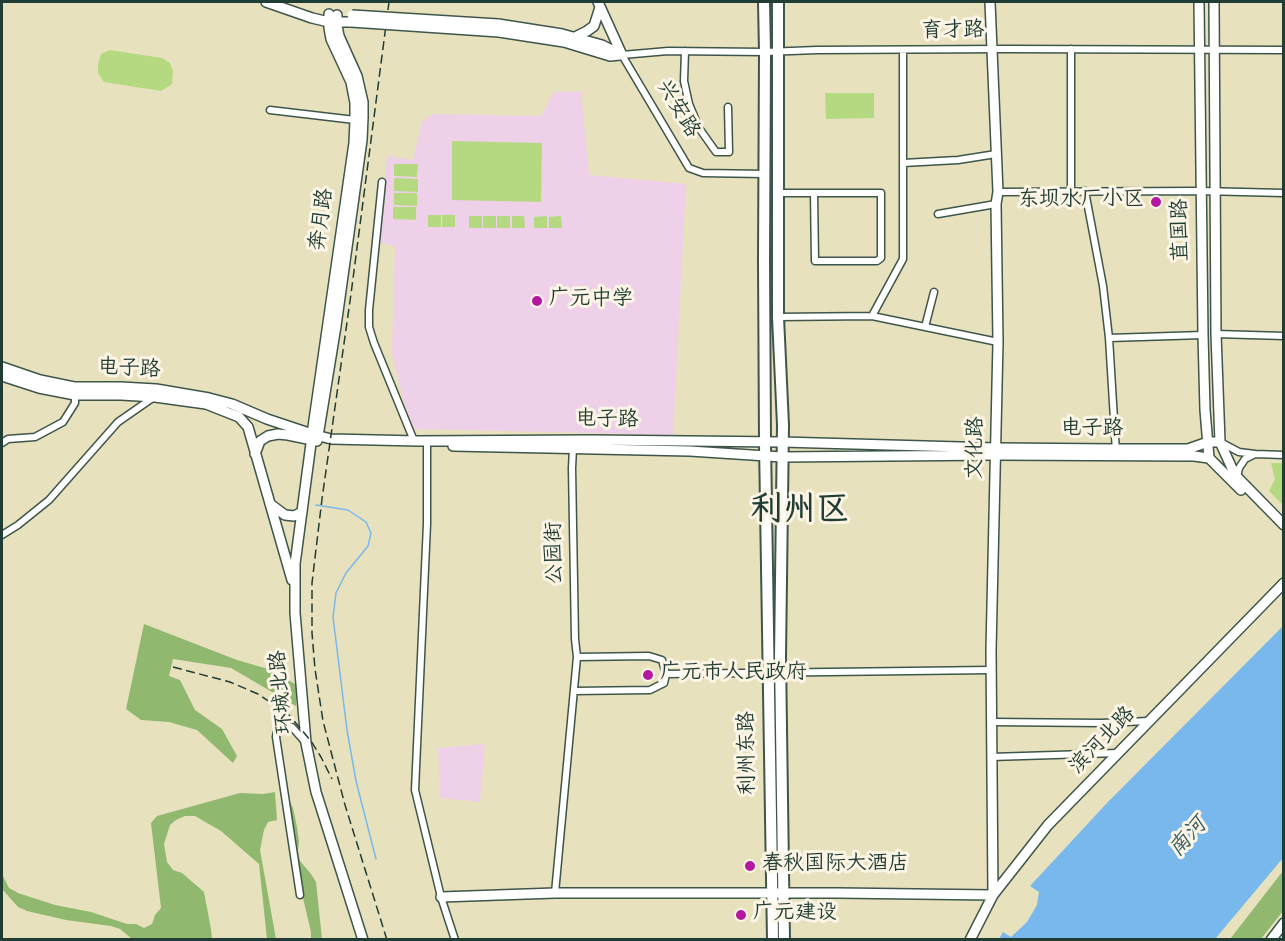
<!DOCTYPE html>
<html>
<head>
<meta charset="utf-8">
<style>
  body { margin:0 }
  #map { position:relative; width:1285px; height:941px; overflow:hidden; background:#e8e1be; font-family:Dekko,sans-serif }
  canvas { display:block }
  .frame { position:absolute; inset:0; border:3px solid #1f3d34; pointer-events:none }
</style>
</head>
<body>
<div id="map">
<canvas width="1285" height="941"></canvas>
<div class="frame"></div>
</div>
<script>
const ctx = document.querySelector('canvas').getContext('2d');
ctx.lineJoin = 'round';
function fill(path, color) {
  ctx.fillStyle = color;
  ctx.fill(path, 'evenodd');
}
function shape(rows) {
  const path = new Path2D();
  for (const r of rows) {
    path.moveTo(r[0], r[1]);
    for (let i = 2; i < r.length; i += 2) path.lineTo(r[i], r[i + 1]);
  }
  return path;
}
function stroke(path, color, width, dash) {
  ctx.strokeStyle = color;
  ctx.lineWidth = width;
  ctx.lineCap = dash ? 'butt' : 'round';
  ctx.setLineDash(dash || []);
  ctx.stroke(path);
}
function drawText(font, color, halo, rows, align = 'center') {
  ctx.font = font + ' Dekko,"LXGW WenKai TC",sans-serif';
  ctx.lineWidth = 6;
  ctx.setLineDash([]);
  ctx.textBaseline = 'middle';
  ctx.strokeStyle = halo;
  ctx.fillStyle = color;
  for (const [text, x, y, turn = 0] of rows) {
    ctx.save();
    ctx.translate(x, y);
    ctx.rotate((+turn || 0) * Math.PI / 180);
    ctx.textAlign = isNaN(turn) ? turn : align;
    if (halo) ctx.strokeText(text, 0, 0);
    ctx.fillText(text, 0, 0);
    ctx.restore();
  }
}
const built = shape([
  [581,91,589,175,686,184,673,435,413,429,402,395,392,354,395,247,380,242,387,156,413,160,422,122,432,114,541,116,554,92],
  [485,744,480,802,440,798,438,748]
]);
const green = shape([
  [110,50,162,58,170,63,173,71,172,84,161,91,104,82,98,73,98,64,101,54],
  [825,93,874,93,874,118,826,119],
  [452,141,542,143,541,202,452,200],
  [394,164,418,164,417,177,394,176],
  [394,178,418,179,418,192,394,191],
  [394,193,417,193,417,206,394,205],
  [393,207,416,207,416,220,393,219],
  [428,215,441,215,441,227,428,227],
  [442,215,455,215,455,227,442,227],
  [469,216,482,216,482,228,469,228],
  [483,216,496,216,496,228,483,228],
  [497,216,510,216,510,228,497,228],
  [512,216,524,216,525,228,512,228],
  [547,216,547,228,534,228,534,217],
  [561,216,562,228,549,228,549,217],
  [1271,463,1283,463,1283,505,1269,491,1275,479]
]);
const forest = shape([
  [144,624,237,660,268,669,297,685,296,706,231,668,173,659,169,676,180,680,195,710,222,729,237,756,233,763,197,730,169,722,141,720,126,709],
  [275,792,277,820,268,822,264,830,260,850,276,939,267,939,259,864,221,831,195,816,185,816,176,820,170,825,164,844,167,862,173,870,182,873,204,892,211,929,212,939,132,939,120,929,111,926,66,920,27,911,18,907,2,889,2,874,9,888,18,893,55,905,91,912,127,924,136,924,144,928,152,924,155,915,161,908,151,823,157,816,240,793,263,794],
  [289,800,293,808,297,827,299,841,298,851,300,861,311,874,316,882,322,939,311,939,311,932,302,894,287,804],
  [1283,871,1283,911,1261,939,1230,939]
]);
const water = shape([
  [1283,626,1283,858,1215,939,999,939,1003,932,1011,937,1027,922,1037,905,1039,892,1030,886,1107,803]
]);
const stream = shape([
  [316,505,348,510,366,522,371,533,368,546,346,573,336,593,333,617,347,730,356,781,376,859]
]);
const street = shape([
  [685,51,684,81,689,104,699,128,716,152,729,152,728,107],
  [270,110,355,120],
  [903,163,958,160,996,154],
  [765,174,703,173,689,168,622,55,668,51,765,52,817,50,1006,49,1284,50],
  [382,182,369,310,369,327,374,343,414,441],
  [1071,191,1071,49],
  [1085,191,1103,286,1109,338,1116,452],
  [998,192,1200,191,1284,193],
  [778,193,881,193,881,258,877,261,815,261,814,193],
  [938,214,996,204],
  [872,316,903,259,903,50],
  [778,317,872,316,998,342],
  [925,327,934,292],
  [1216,334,1284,336],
  [1109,338,1203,335],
  [1220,442,1239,452,1255,454,1245,459,1239,468,1237,477],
  [2,443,8,439,35,437,63,422,75,403,75,395],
  [427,446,427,524,415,790,441,897,455,940],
  [573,448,572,468,575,639,577,657],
  [1255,454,1284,455],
  [2,535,18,525,49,500,118,422,154,397],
  [666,674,991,670],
  [991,722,1101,723,1149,721],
  [991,757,1118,753],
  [555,893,577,657,649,656,662,660,666,674,664,683,650,690,574,691],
  [300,895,276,737,277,732,282,727,289,726,292,727,306,743]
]);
const secondary = shape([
  [266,2,312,18,329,22,351,22],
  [598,2,622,55],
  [1199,2,1203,335,1205,410,1209,458],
  [1214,2,1216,334,1220,442],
  [498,24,562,34,602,45,622,55],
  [499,32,564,42,610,56,620,55],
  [575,37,587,31,594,26,600,7],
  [312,434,354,143,355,120,355,103,351,82,331,39,329,28,329,14],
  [318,436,336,326,362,140,363,117,363,102,357,76,339,36,337,26,337,15],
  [441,897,555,893,838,893,993,895,991,650,998,342,996,204,998,192,990,2],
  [970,940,993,895,1048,825,1284,583],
  [1271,940,1284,923]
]);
const primary = shape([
  [2,367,40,380,74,387,121,387,156,389,209,398,232,404,267,419,312,434,331,439,418,441,591,440,782,442,996,448,1116,449,1188,449,1208,442,1220,442,1235,475,1284,525],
  [2,376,39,388,75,395,121,395,155,397,206,404,239,417,248,427,292,580],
  [312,436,295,564,295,613,306,743,316,792,363,940],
  [453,446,690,451,782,457,996,455,1194,456,1209,458,1241,490],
  [255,454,260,441,268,436,278,434,288,435,317,441],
  [270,504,285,515,294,516,302,512]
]);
const highway = shape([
  [764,2,765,52,764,260,765,443,773,940],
  [778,2,778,317,783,425,780,657,784,940]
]);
const rail = shape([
  [173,667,230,682,258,694,279,708,289,715,311,741,321,757,332,779],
  [387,940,345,805,323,721,315,669,312,633,312,583,322,499,351,294,389,2]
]);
const secondaryBridge = shape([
  [352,15,498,24],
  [351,22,499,32]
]);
const markers = [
  [1156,202,6,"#b5179e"],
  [537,301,6,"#b5179e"],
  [648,675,6,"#b5179e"],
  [750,866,6,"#b5179e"],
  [741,915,6,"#b5179e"]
];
const streetNames = [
  ["育才路",953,33,-1],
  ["兴安路",676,110,59],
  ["奔月路",324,220,-82],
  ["苴国路",1183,230,-91],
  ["电子路",129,371,3],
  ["电子路",607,422,1],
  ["电子路",1092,431],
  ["文化路",978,448,-89],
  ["公园街",557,553,-91],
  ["环城北路",284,692,-95],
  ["滨河北路",1104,742,-46],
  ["利州东路",750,753,-91]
];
const poiNames = [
  ["东坝水厂小区",1144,202,"right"],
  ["广元中学",549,301],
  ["广元市人民政府",660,675],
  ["春秋国际大酒店",762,866],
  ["广元建设",753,915]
];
const waterNames = [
  ["南河",1190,839,-48]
];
const townNames = [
  ["利州区",800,514]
];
fill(built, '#eed0e8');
fill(green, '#b5d981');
fill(forest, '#90b96f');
fill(water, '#78b8ed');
stroke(stream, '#78b8ed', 1.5);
stroke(street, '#3d5649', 9);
stroke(secondary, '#3d5649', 12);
stroke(primary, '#3d5649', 12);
stroke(highway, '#3d5649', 14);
stroke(street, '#fff', 6);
stroke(secondary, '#fff', 9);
stroke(primary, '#fff', 9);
stroke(highway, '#fff', 10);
stroke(rail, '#1f3d34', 1.5, [9, 4.5]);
stroke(secondaryBridge, '#3d5649', 12, []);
stroke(secondaryBridge, '#fff', 9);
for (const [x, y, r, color] of markers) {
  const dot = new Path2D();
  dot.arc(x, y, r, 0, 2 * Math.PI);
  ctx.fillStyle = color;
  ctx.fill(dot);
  stroke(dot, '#fcf5e5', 2);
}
drawText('21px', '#1f3d34', '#fcf5e5', streetNames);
drawText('21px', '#1f3d34', '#fcf5e5', poiNames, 'left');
drawText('italic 22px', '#355c62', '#fcf5e5', waterNames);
drawText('bold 33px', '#1f3d34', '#fcf5e5', townNames);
</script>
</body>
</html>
